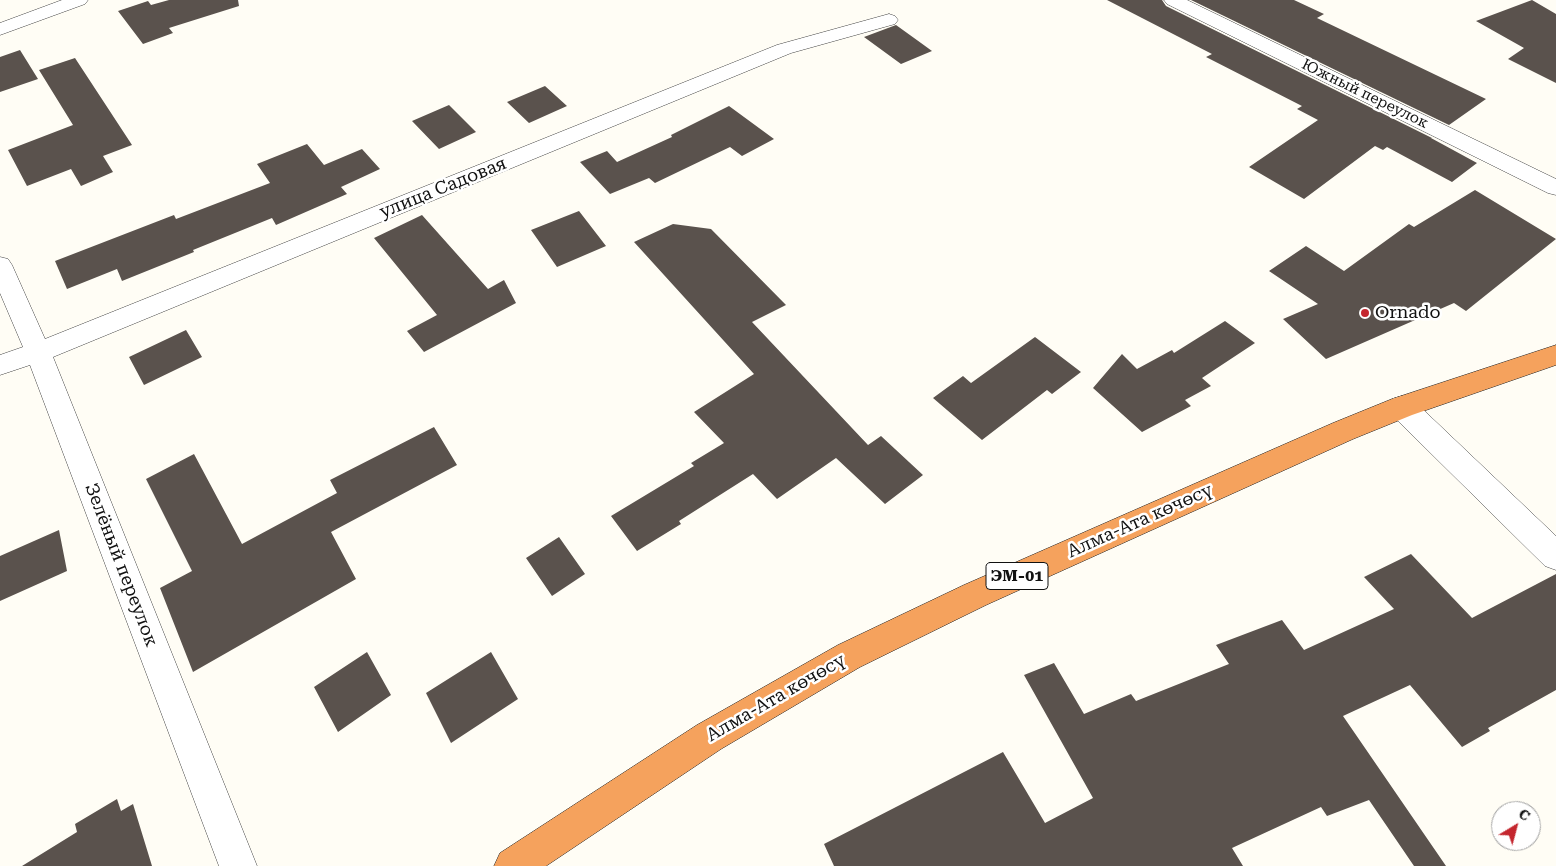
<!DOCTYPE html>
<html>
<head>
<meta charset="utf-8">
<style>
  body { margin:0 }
  #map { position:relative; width:1556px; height:866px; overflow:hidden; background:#fffdf5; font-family:"Roboto Serif",serif }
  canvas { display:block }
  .north { position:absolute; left:1491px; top:801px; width:50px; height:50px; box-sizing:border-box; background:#fff; border:1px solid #a0a0a0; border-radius:50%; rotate:37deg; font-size:14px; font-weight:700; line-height:20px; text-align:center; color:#111 }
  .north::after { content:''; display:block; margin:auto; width:18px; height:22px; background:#c4262e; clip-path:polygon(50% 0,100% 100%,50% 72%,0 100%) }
</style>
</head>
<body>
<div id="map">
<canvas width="1556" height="866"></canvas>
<div class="north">С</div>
</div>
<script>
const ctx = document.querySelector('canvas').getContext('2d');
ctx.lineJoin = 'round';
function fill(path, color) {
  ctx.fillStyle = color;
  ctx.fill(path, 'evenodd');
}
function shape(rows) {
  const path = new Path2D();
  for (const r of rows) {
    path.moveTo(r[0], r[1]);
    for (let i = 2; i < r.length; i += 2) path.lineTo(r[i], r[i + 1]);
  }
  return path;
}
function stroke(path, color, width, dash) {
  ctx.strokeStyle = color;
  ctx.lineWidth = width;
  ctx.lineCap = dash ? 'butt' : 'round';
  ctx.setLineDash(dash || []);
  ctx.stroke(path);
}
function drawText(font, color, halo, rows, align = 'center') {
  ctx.font = font + ' "Roboto Serif",serif';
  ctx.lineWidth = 5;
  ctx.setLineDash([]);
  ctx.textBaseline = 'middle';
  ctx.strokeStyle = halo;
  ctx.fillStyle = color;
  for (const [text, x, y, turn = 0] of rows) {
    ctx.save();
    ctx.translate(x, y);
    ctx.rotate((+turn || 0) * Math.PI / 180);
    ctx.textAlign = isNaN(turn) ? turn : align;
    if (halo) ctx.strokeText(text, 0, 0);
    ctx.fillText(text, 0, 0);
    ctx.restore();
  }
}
const building = shape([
  [169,0,238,0,239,6,169,28,173,33,143,44,118,11,148,1,151,5],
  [1107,0,1162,0,1166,6,1432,138,1431,138,1477,163,1452,182,1387,147,1383,150,1375,146,1304,199,1249,167,1318,120,1297,109,1302,106,1206,57,1212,54],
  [1191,0,1294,0,1324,14,1317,18,1486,99,1449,125],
  [1532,0,1556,14,1556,83,1508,59,1524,48,1476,21],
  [896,25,921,43,932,51,901,64,864,37],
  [20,50,38,79,0,92,0,57],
  [75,58,132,145,103,156,113,172,81,186,71,169,27,186,8,150,73,125,39,70],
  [545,86,567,106,529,123,507,102],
  [449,105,476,132,439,149,412,121],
  [729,106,774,139,742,156,730,147,655,183,649,178,610,194,580,162,607,151,617,162,672,137,671,135],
  [307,144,324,165,362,149,380,169,341,187,347,194,276,225,272,218,193,250,194,252,122,281,117,269,67,289,55,261,174,215,176,219,270,183,257,164],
  [1475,190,1556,239,1466,311,1454,303,1326,359,1283,319,1318,304,1269,271,1306,246,1344,271,1409,224,1414,227],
  [579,211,606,246,557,267,531,230],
  [422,215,488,289,504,280,516,303,424,352,407,331,437,315,374,238],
  [673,224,711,229,786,305,752,322,868,445,881,436,923,475,885,504,836,458,777,499,753,474,679,521,681,524,637,551,611,516,694,466,691,463,724,443,694,412,754,374,634,242],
  [1225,321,1255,343,1202,378,1211,386,1185,400,1191,406,1142,432,1093,388,1122,354,1137,369,1172,350,1174,353],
  [186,330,202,357,144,385,129,357],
  [1035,337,1081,372,1052,394,1047,390,982,440,933,398,963,376,971,383],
  [434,427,457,465,331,532,356,579,193,672,160,588,192,571,146,479,194,454,242,544,337,493,330,480],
  [59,530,67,571,0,601,0,556],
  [559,537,585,574,552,596,526,558],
  [1411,554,1472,618,1556,574,1556,690,1488,728,1490,731,1462,747,1410,685,1343,716,1446,866,1414,866,1369,800,1327,816,1321,807,1232,848,1243,866,834,866,824,844,1003,752,1045,823,1093,798,1024,675,1054,663,1084,714,1131,694,1136,701,1229,664,1216,645,1282,620,1304,650,1394,609,1364,577],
  [367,652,391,695,338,732,314,687],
  [491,652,518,699,451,743,426,693],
  [117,799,121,811,133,804,152,866,22,866,77,832,75,824]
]);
const street = shape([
  [62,0,88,0,85,4,0,35,0,23,62,0],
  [1164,0,1187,0,1556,179,1556,195,1548,193,1167,4,1164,0],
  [889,14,895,16,898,20,895,24,791,53,53,357,257,866,219,866,30,365,0,375,0,355,23,347,0,293,0,257,8,259,12,265,45,339,777,45,889,14],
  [1402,396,1412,399,1556,536,1556,570,1545,566,1392,415,1389,407,1392,399,1402,396]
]);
const highway = shape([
  [1556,345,1556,365,1412,415,1353,439,986,605,860,667,721,749,546,866,494,866,500,853,697,725,838,645,964,585,1333,423,1392,399,1556,345]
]);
const markers = [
  [1365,313,5,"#c4262e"]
];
const farStreetnames = [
  ["Южный переулок",1365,94,26]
];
const shields = [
  [1017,576,62]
];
const shieldNames = [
  ["ЭМ-01",1017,576]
];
const streetNames = [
  ["улица Садовая",443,188,-22],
  ["Алма-Ата көчөсү",1140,521,-24],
  ["Зелёный переулок",121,565,69],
  ["Алма-Ата көчөсү",776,698,-30]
];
const poiNames = [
  ["Ornado",1375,313]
];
fill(building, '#5a524d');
stroke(street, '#444', 1);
stroke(highway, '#222', 1);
fill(street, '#fff');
fill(highway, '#f5a25d');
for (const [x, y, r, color] of markers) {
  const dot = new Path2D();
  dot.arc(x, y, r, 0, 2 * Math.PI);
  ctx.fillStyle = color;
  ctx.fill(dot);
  stroke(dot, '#fff', 2);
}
drawText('15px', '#111', '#fff', farStreetnames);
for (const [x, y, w] of shields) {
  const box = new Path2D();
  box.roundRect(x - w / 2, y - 13.5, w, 27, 4);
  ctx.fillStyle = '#fff';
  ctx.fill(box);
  stroke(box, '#111', 1);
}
drawText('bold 16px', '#111', null, shieldNames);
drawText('18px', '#111', '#fff', streetNames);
drawText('18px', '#111', '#fff', poiNames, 'left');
</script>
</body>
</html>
